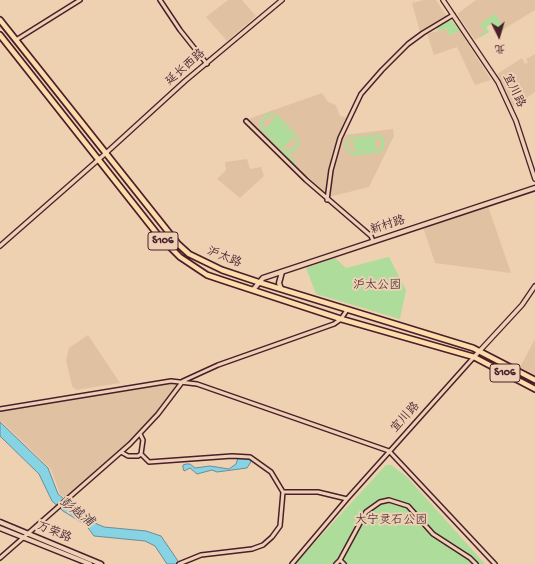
<!DOCTYPE html>
<html>
<head>
<meta charset="utf-8">
<style>
  body { margin:0 }
  #map { position:relative; width:535px; height:564px; overflow:hidden; background:#eed1b1; font-family:"Gochi Hand","LXGW WenKai TC",sans-serif }
  canvas { display:block }
  .north { position:absolute; left:479px; top:16px; width:40px; height:40px; -webkit-text-stroke:3px #eed1b5; paint-order:stroke; rotate:175deg; font-size:11px; font-weight:700; line-height:16px; text-align:center; color:#4a1f2b }
  .north::after { content:''; display:block; margin:auto; width:14px; height:18px; background:#4a1f2b; clip-path:polygon(50% 0,100% 100%,50% 72%,0 100%) }
</style>
</head>
<body>
<div id="map">
<canvas width="535" height="564"></canvas>
<div class="north">北</div>
</div>
<script>
const ctx = document.querySelector('canvas').getContext('2d');
ctx.lineJoin = 'round';
function fill(path, color) {
  ctx.fillStyle = color;
  ctx.fill(path, 'evenodd');
}
function shape(rows) {
  const path = new Path2D();
  for (const r of rows) {
    path.moveTo(r[0], r[1]);
    for (let i = 2; i < r.length; i += 2) path.lineTo(r[i], r[i + 1]);
  }
  return path;
}
function stroke(path, color, width, dash) {
  ctx.strokeStyle = color;
  ctx.lineWidth = width;
  ctx.lineCap = dash ? 'butt' : 'round';
  ctx.setLineDash(dash || []);
  ctx.stroke(path);
}
function drawText(font, color, halo, rows, align = 'center') {
  ctx.font = font + ' "Gochi Hand","LXGW WenKai TC",sans-serif';
  ctx.lineWidth = 4;
  ctx.setLineDash([]);
  ctx.textBaseline = 'middle';
  ctx.strokeStyle = halo;
  ctx.fillStyle = color;
  for (const [text, x, y, turn = 0] of rows) {
    ctx.save();
    ctx.translate(x, y);
    ctx.rotate((+turn || 0) * Math.PI / 180);
    ctx.textAlign = isNaN(turn) ? turn : align;
    if (halo) ctx.strokeText(text, 0, 0);
    ctx.fillText(text, 0, 0);
    ctx.restore();
  }
}
const built = shape([
  [228,0,242,0,256,16,227,41,206,17],
  [424,0,436,0,447,16,420,32,412,3],
  [476,0,535,0,535,10,499,32,493,23,486,27,489,32,475,40,457,14],
  [446,28,448,35,460,31,491,80,475,85,457,47,434,55,427,34],
  [535,54,535,92,513,107,497,74,522,58,525,64,528,62,526,59],
  [322,93,328,102,336,105,340,116,346,117,332,153,325,195,248,119],
  [393,129,394,136,369,187,329,197,333,170,344,135],
  [247,159,250,169,261,167,264,176,240,198,217,179,226,170,225,162],
  [488,206,511,273,435,263,423,227],
  [88,335,120,383,76,390,72,386,66,360,69,348],
  [535,339,535,375,520,367],
  [171,382,179,382,156,414,133,439,67,499,60,494,51,469,0,420,0,411,20,406]
]);
const green = shape([
  [495,14,505,29,499,32,493,23,486,27,489,32,481,37,480,35,485,32,480,24],
  [449,21,452,21,460,31,448,35,446,28,438,31,437,27],
  [268,113,278,115,297,135,299,140,298,148,293,152,288,154,296,162,294,164,260,129,260,120],
  [270,116,276,118,295,136,296,144,292,149,284,150,264,130,263,121],
  [276,118,294,137,283,148,264,129],
  [377,134,383,137,385,142,384,149,379,153,354,156,346,150,345,144,349,137],
  [376,136,382,142,379,150,355,153,348,149,348,143,351,139],
  [375,137,376,150,355,152,353,140],
  [389,257,406,290,400,319,316,294,306,268,335,258,346,268],
  [386,465,391,465,406,476,485,564,295,564]
]);
const water = shape([
  [0,422,48,468,58,494,71,505,88,516,97,524,104,527,146,531,161,536,180,564,167,564,155,546,145,541,94,536,86,525,63,511,52,501,39,474,0,436,0,422],
  [238,458,252,460,247,468,217,472,212,470,197,474,190,468,184,471,183,468,183,465,186,464,190,464,195,468,210,466,229,469,236,464,238,458]
]);
const minor = shape([
  [160,0,180,30,207,64],
  [16,40,80,0],
  [246,121,306,180,371,236,373,241],
  [327,200,331,170,340,138,361,94,382,70,408,44,423,33,453,15],
  [0,409,171,381,197,384,389,451,495,564],
  [140,434,143,440,141,454,149,462,232,456,250,457,271,472,283,492,318,492,347,499],
  [121,452,128,456,138,456,141,454],
  [0,558,130,444,158,414,183,381,218,365,334,324,341,319,347,310],
  [340,560,366,512,380,502,389,500,408,506,433,534,470,558,476,564],
  [179,564,201,555,252,549,263,545,272,537,280,526,283,492],
  [292,564,347,499,474,357],
  [336,564,340,560,344,564]
]);
const tertiary = shape([
  [443,0,498,82,516,121,535,179],
  [0,246,106,153,185,81,282,0],
  [474,357,522,305,535,286]
]);
const secondary = shape([
  [281,289,279,283,282,272],
  [253,290,263,278,535,188],
  [0,522,101,564],
  [0,528,90,564]
]);
const primary = shape([
  [0,20,178,244,189,254,222,270,258,282,473,348,535,380],
  [0,35,158,235,180,257,207,275,228,282,341,319,474,357,535,389]
]);
const shields = [
  [163,241,30],
  [505,373,30]
];
const shieldNames = [
  ["S106",163,241],
  ["S106",505,373]
];
const streetNames = [
  ["延长西路",186,68,-41],
  ["宜川路",513,91,64],
  ["新村路",388,226,-18],
  ["沪太路",224,258,22],
  ["宜川路",406,418,-48],
  ["万荣路",54,533,22]
];
const parkNames = [
  ["沪太公园",377,286],
  ["大宁灵石公园",391,521]
];
const waterNames = [
  ["彭越浦",76,513,37]
];
fill(built, '#e0c2a2');
fill(green, '#aedc9b');
fill(water, '#85d3e3');
stroke(water, '#6d8b99', 1);
stroke(minor, '#4a1f2b', 6);
stroke(tertiary, '#4a1f2b', 6);
stroke(secondary, '#4a1f2b', 7);
stroke(primary, '#4a1f2b', 8);
stroke(minor, '#eed1b5', 3);
stroke(tertiary, '#eed1b5', 3.5);
stroke(secondary, '#eed1b5', 4);
stroke(primary, '#fddcac', 4.5);
for (const [x, y, w] of shields) {
  const box = new Path2D();
  box.roundRect(x - w / 2, y - 9, w, 18, 3);
  ctx.fillStyle = '#eed1b5';
  ctx.fill(box);
  stroke(box, '#4a1f2b', 1);
}
drawText('bold 11px', '#4a1f2b', null, shieldNames);
drawText('12px', '#4a1f2b', '#eed1b5', streetNames);
drawText('12px', '#593b3c', '#eed1b5', parkNames);
drawText('italic 13px', '#533a47', '#eed1b5', waterNames);
</script>
</body>
</html>
